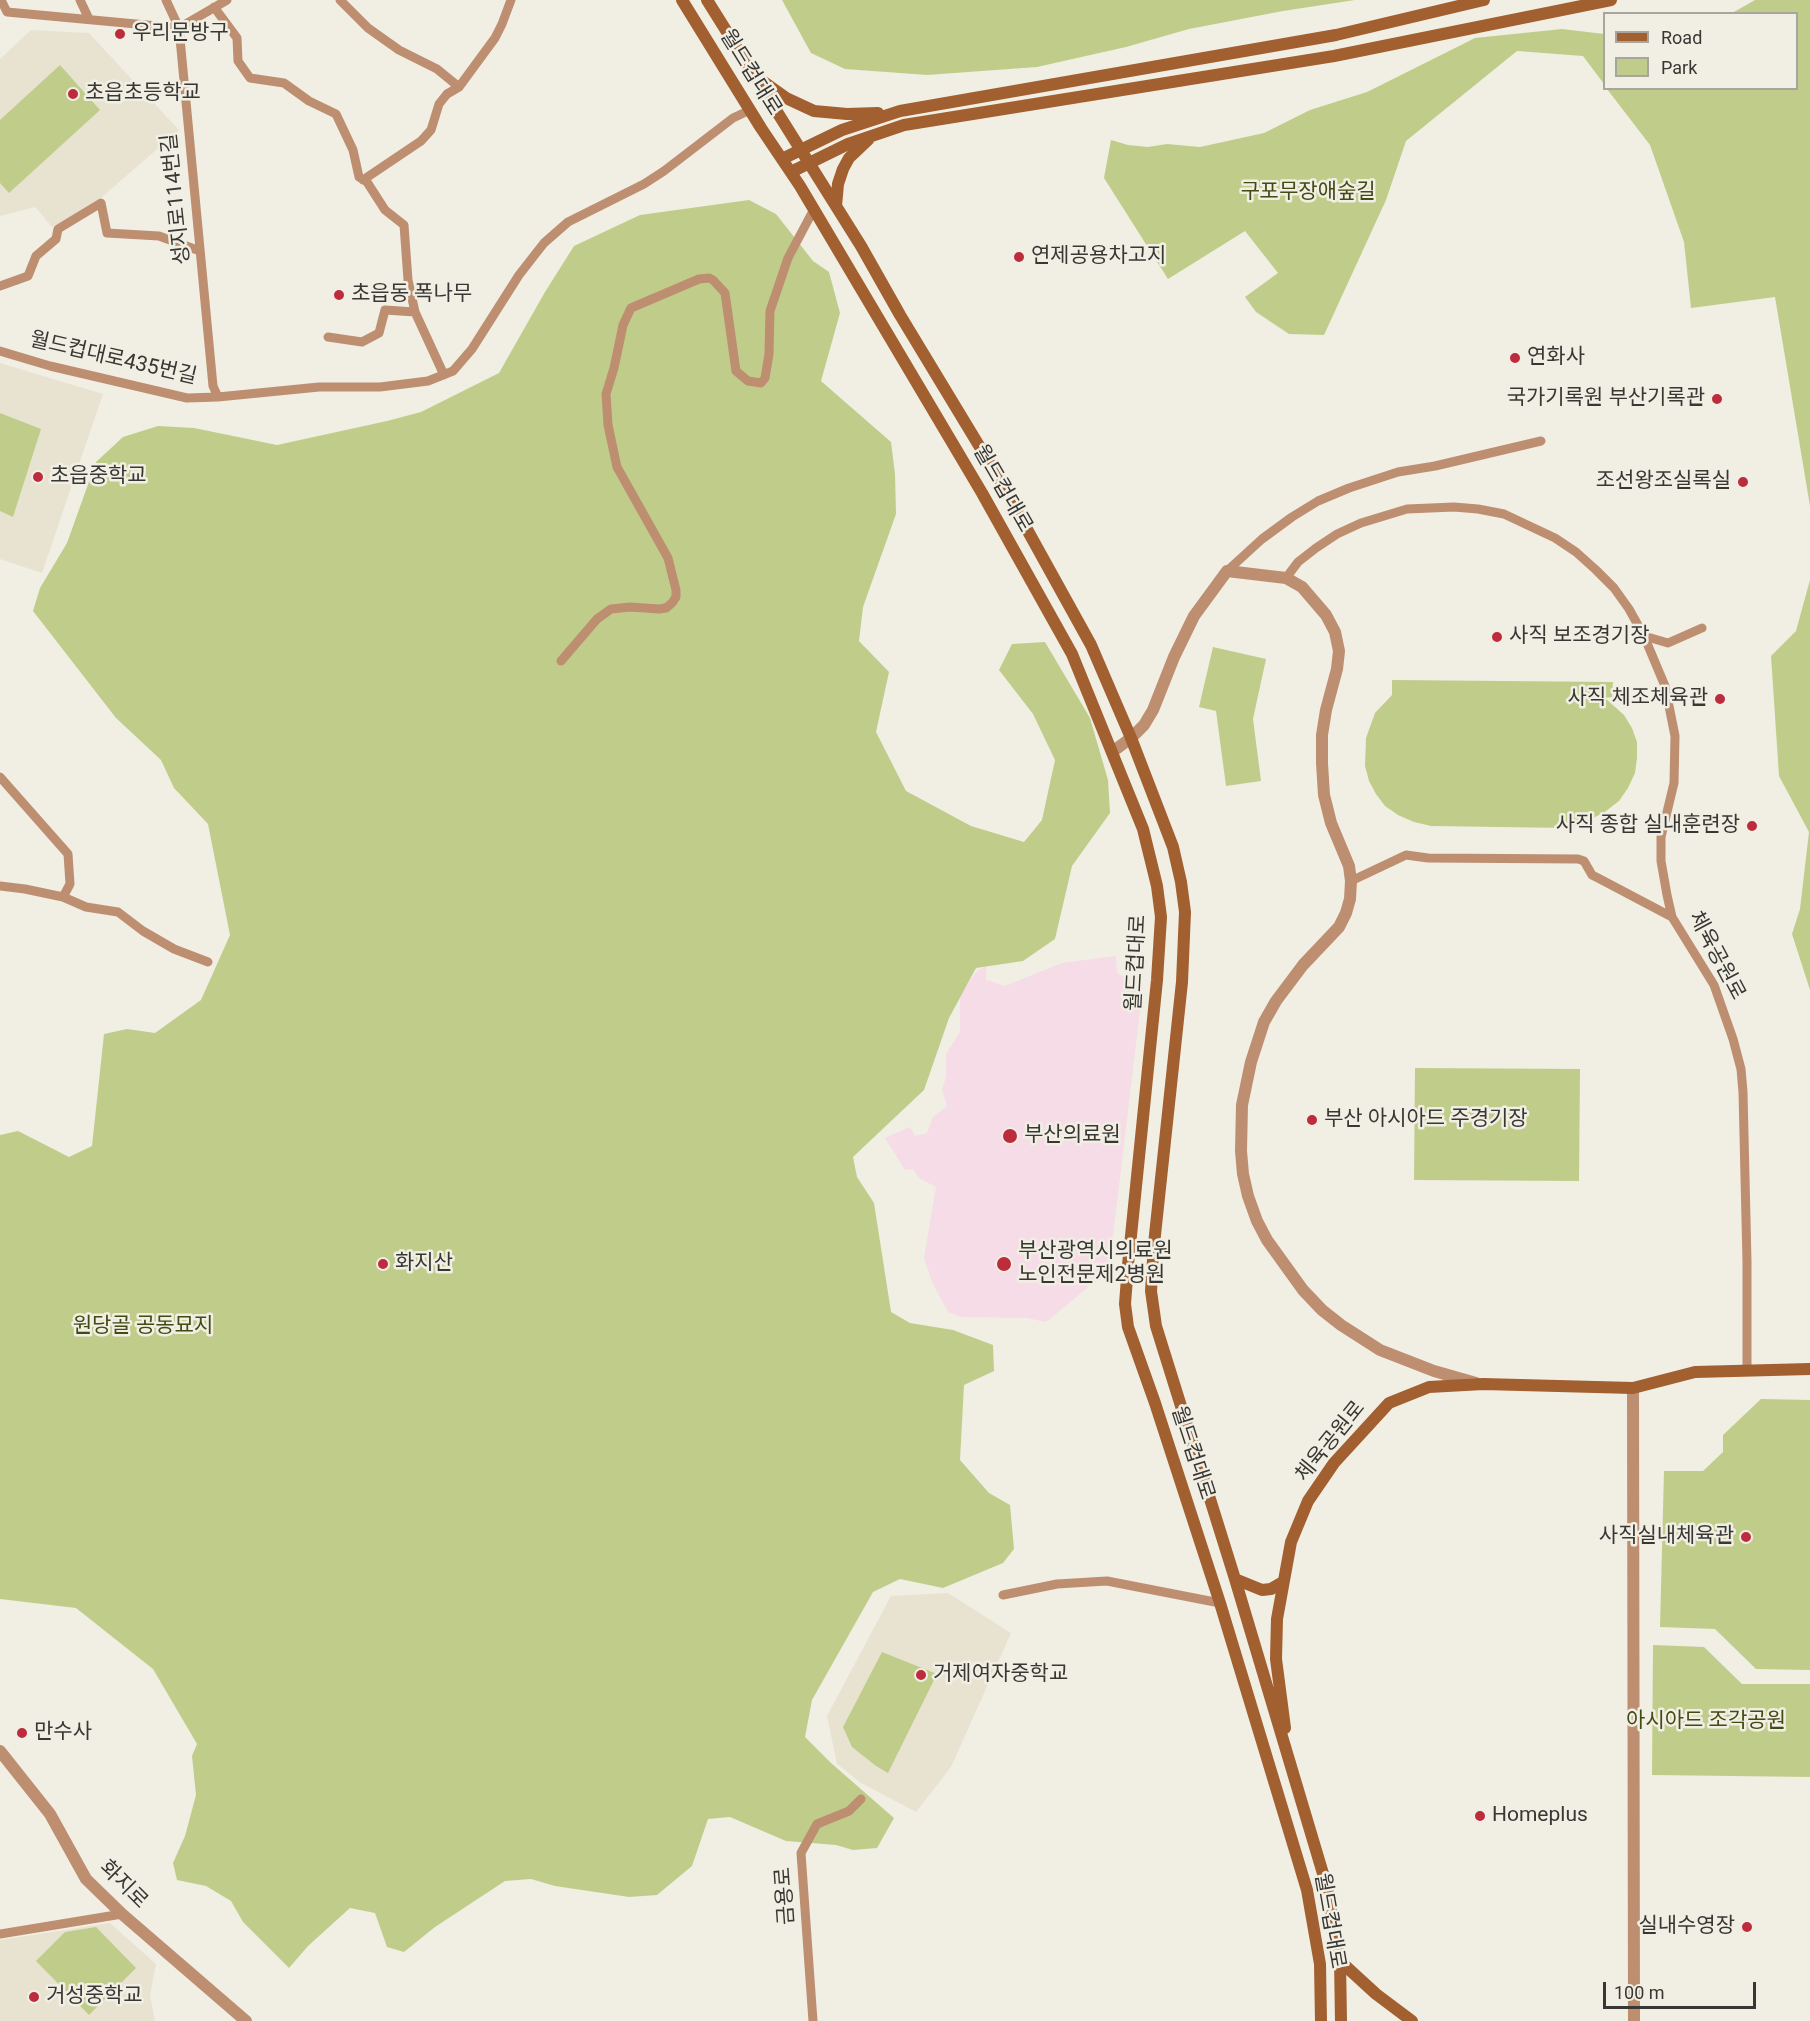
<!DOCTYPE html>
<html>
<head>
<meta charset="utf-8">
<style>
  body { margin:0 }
  #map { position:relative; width:1810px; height:2021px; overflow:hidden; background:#f1eee4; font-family:Roboto,sans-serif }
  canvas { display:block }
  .legend { position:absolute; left:1603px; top:12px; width:195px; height:78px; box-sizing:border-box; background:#f1eee4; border:2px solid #a7a59d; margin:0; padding:8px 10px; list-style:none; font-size:18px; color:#383733 }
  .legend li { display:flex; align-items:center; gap:12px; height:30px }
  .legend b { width:30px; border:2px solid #a7a59d }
  .scale { position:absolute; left:1603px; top:1982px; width:153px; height:27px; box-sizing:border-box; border:3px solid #383733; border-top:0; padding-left:8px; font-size:18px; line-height:21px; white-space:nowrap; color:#383733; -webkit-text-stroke:4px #f1eee4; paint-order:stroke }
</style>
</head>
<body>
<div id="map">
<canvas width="1810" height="2021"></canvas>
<ul class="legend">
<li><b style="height:8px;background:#a25f30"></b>Road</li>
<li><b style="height:16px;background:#c0cd8a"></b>Park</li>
</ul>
<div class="scale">100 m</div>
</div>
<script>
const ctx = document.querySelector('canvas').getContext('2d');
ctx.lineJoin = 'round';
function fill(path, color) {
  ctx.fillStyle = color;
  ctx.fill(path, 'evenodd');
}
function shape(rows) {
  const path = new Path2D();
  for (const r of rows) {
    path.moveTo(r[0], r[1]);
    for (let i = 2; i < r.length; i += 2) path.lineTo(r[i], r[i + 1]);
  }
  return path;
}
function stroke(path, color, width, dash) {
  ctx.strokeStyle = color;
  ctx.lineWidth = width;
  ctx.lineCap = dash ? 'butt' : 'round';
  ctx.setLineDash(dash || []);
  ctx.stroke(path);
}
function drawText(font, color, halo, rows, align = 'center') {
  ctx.font = font + ' Roboto,"Noto Sans KR",sans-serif';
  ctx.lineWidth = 5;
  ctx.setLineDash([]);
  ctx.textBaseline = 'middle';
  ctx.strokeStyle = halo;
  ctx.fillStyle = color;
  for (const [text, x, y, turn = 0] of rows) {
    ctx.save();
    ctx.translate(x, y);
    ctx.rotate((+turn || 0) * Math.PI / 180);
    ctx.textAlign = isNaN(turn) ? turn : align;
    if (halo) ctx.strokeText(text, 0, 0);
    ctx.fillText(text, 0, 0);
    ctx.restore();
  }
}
const built = shape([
  [31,30,89,33,179,130,94,204,52,227,35,207,0,216,0,59],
  [0,363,103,394,42,573,0,559],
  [948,1593,1011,1633,951,1767,916,1812,861,1783,837,1764,827,1716,891,1596],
  [110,1923,156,1964,150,1995,155,2021,0,2021,0,1940]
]);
const medical = shape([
  [1116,956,1117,973,1143,986,1108,1277,1093,1283,1046,1322,1027,1318,961,1317,948,1312,932,1282,924,1258,936,1187,919,1178,913,1169,905,1170,885,1138,910,1127,915,1136,927,1133,933,1117,947,1106,942,1090,946,1077,946,1054,960,1032,960,996,976,972,986,966,986,980,1005,986,1062,963]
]);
const green = shape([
  [782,0,1355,0,1283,11,1189,29,1126,47,1037,67,927,75,845,69,811,53],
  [1755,0,1810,0,1810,506,1775,297,1691,308,1684,242,1650,145,1607,89,1796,88,1796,14,1732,13],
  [1562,29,1604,34,1604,84,1583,56,1517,51,1406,141,1386,200,1324,335,1289,334,1256,312,1245,297,1278,273,1245,231,1168,279,1104,178,1111,140,1128,145,1148,147,1167,144,1200,147,1264,133,1310,110,1367,92,1475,38],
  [60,65,100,110,9,193,0,183,0,120],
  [749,200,776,214,813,261,829,272,840,313,821,381,891,442,895,474,896,514,863,607,859,641,889,672,876,732,906,791,971,826,1024,842,1042,820,1055,760,1033,714,999,670,1012,644,1045,642,1090,718,1108,780,1110,813,1072,866,1055,939,1023,961,976,968,949,1018,924,1090,853,1157,857,1177,874,1203,891,1312,910,1323,953,1330,993,1345,994,1371,964,1385,960,1460,989,1493,1010,1505,1014,1549,1003,1563,943,1588,900,1579,873,1592,812,1700,805,1737,831,1763,894,1818,877,1848,853,1850,836,1845,786,1841,730,1817,708,1819,692,1866,657,1895,629,1897,555,1886,531,1879,505,1881,435,1927,404,1952,387,1947,375,1913,350,1908,308,1946,289,1968,243,1922,231,1901,206,1886,177,1880,173,1863,185,1836,196,1795,192,1756,197,1744,153,1669,76,1608,0,1599,0,1135,18,1131,69,1157,92,1146,104,1034,127,1029,155,1033,201,1000,230,935,208,824,174,788,161,760,116,718,33,611,40,588,67,543,96,462,123,437,158,426,194,428,277,445,387,421,421,412,499,373,545,292,574,246,640,215],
  [0,413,41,429,13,517,0,511],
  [1810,580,1810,990,1792,934,1800,909,1809,832,1779,776,1771,656,1796,631],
  [1213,647,1266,659,1253,719,1261,781,1226,786,1216,711,1199,707],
  [1392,680,1613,682,1612,697,1605,698,1624,715,1632,728,1637,742,1637,758,1635,773,1628,788,1619,801,1606,811,1583,824,1567,828,1431,826,1414,822,1398,815,1385,806,1376,794,1369,781,1365,766,1366,738,1375,713,1392,695],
  [1415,1068,1580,1069,1579,1181,1414,1180],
  [1761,1399,1810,1400,1810,1670,1756,1669,1715,1629,1660,1627,1664,1471,1703,1471,1723,1452,1723,1435],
  [1653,1645,1704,1647,1742,1684,1810,1684,1810,1777,1652,1775],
  [882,1652,937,1674,888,1773,876,1766,852,1747,843,1727],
  [96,1927,136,1968,89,2015,36,1961,65,1932]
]);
const minor = shape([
  [1,0,7,12,179,28,227,0],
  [80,0,89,19],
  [166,0,179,28,213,386,218,397],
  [340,0,368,28,399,50,437,69,459,87],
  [214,7,237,38,238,61,250,78,284,83,309,101,336,114,353,150,359,177,367,182,385,210,404,225,408,280,415,312,444,375],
  [363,180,421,141,431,130,439,104,447,94,459,87,495,38,502,24,511,0],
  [0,286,28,276,36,256,56,239,58,229,101,203,107,233,159,236,200,251],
  [328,337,362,342,379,333,385,310,415,312],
  [0,351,50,366,187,398,218,397,319,387,380,387,428,381,453,371,472,349,519,275,544,243,568,222,644,184,664,171,733,118,750,110],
  [1227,571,1262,539,1292,517,1318,501,1349,488,1398,472,1435,466,1541,441],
  [1286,578,1298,562,1316,548,1337,534,1361,523,1407,509,1454,507,1478,509,1504,514,1555,538,1576,552,1596,570,1614,588,1629,609,1644,636,1665,686,1675,736,1674,783,1661,837,1661,861,1667,895,1672,917,1714,985,1733,1039,1741,1069,1743,1092,1747,1262,1747,1370],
  [1644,636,1668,643,1702,628],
  [561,661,597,619,611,609,630,607,659,609,666,608,672,603,676,597,676,590,668,558,617,467,608,425,606,394,614,368,623,325,631,308,699,279,709,278,713,280,725,293,736,371,748,381,761,383,765,378,769,354,770,311,788,258,814,209],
  [0,777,68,854,70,884,63,897],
  [1351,881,1406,855,1428,858,1578,859,1584,861,1592,875,1598,878,1672,917],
  [0,886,25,889,63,897,86,907,118,912,143,931,174,949,208,962],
  [1003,1595,1057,1584,1107,1581,1220,1603],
  [0,1934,122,1914],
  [813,2021,801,1853,817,1824,849,1811,861,1799]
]);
const tertiary = shape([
  [1112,752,1131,738,1144,725,1153,710,1174,657,1194,616,1227,571,1286,578,1302,587,1326,615,1335,632,1339,651,1337,669,1326,710,1322,735,1322,763,1324,795,1331,823,1349,866,1351,881,1350,899,1346,913,1339,927,1303,965,1276,1001,1264,1022,1251,1062,1242,1105,1241,1151,1243,1174,1248,1196,1257,1221,1267,1240,1303,1290,1322,1310,1341,1325,1380,1350,1434,1371,1476,1383],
  [1633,1388,1634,2021],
  [0,1751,50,1814,86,1879,122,1914,246,2021]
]);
const secondary = shape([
  [682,0,761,128,800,186,982,493,1072,654,1143,829,1157,886,1161,917,1157,980,1128,1265,1125,1304,1128,1327,1155,1403,1220,1603,1307,1890,1320,1964,1321,2021],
  [707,0,861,246,900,315,998,477,1091,645,1131,738,1173,847,1181,882,1185,912,1182,982,1154,1244,1151,1291,1156,1326,1235,1579,1327,1887,1340,1961,1341,2021],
  [758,78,786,98,814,111,847,114,878,113],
  [782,159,842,130,900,111,1336,35,1484,0],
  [791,172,848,144,904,125,1334,56,1611,0],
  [836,206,838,184,843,169,849,158,868,140],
  [1235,1579,1262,1590,1271,1589,1283,1582],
  [1285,1728,1276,1659,1277,1619,1291,1542,1308,1501,1334,1463,1389,1403,1429,1387,1483,1384,1633,1388,1695,1372,1810,1369],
  [1340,1961,1376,1994,1412,2021]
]);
const markers = [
  [120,34,6,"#bd2c3c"],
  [73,94,6,"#bd2c3c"],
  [1019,257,6,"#bd2c3c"],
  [339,295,6,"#bd2c3c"],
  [1515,358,6,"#bd2c3c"],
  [1717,399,6,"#bd2c3c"],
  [38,477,6,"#bd2c3c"],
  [1743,482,6,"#bd2c3c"],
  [1497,637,6,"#bd2c3c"],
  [1720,699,6,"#bd2c3c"],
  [1752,826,6,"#bd2c3c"],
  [1312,1120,6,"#bd2c3c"],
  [1010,1136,8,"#bd2c3c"],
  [383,1264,6,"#bd2c3c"],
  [1004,1264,8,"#bd2c3c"],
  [1746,1537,6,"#bd2c3c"],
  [921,1675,6,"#bd2c3c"],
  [22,1733,6,"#bd2c3c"],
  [1480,1816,6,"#bd2c3c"],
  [1747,1927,6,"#bd2c3c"],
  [34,1997,6,"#bd2c3c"]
];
const poiNames = [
  ["우리문방구",132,34],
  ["초읍초등학교",85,94],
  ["연제공용차고지",1031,257],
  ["초읍동 폭나무",351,295],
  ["연화사",1527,358],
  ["국가기록원 부산기록관",1705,399,"right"],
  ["초읍중학교",50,477],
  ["조선왕조실록실",1731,482,"right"],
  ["사직 보조경기장",1509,637],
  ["사직 체조체육관",1708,699,"right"],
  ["사직 종합 실내훈련장",1740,826,"right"],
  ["부산 아시아드 주경기장",1324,1120],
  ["부산의료원",1024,1136],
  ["부산광역시의료원",1018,1252],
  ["노인전문제2병원",1018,1276],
  ["화지산",395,1264],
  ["사직실내체육관",1734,1537,"right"],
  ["거제여자중학교",933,1675],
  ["만수사",34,1733],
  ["Homeplus",1492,1816],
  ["실내수영장",1735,1927,"right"],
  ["거성중학교",46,1997]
];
const streetNames = [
  ["월드컵대로",750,73,58],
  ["성지로114번길",177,199,-96],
  ["월드컵대로435번길",113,359,13],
  ["월드컵대로",1002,489,60],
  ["체육공원로",1716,956,62],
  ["월드컵대로",1137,963,-87],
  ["체육공원로",1331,1442,-51],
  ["월드컵대로",1192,1453,72],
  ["화지로",123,1885,45],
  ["금용로",786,1896,-94],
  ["월드컵대로",1329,1921,80]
];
const parkNames = [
  ["구포무장애숲길",1308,193],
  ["원당골 공동묘지",143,1327],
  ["아시아드 조각공원",1706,1722]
];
fill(built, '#e8e3d1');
fill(medical, '#f5dce6');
fill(green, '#c0cd8a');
stroke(minor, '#be8e71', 9);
stroke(tertiary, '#be8e71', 12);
stroke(secondary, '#a25f30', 12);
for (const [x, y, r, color] of markers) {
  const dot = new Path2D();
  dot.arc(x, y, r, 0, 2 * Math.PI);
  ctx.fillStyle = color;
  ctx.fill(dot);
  stroke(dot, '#f1eee4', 2);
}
drawText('21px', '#383733', '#f1eee4', poiNames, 'left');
drawText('21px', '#383733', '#f1eee4', streetNames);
drawText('21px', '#434b14', '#f1eee4', parkNames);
</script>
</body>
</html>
